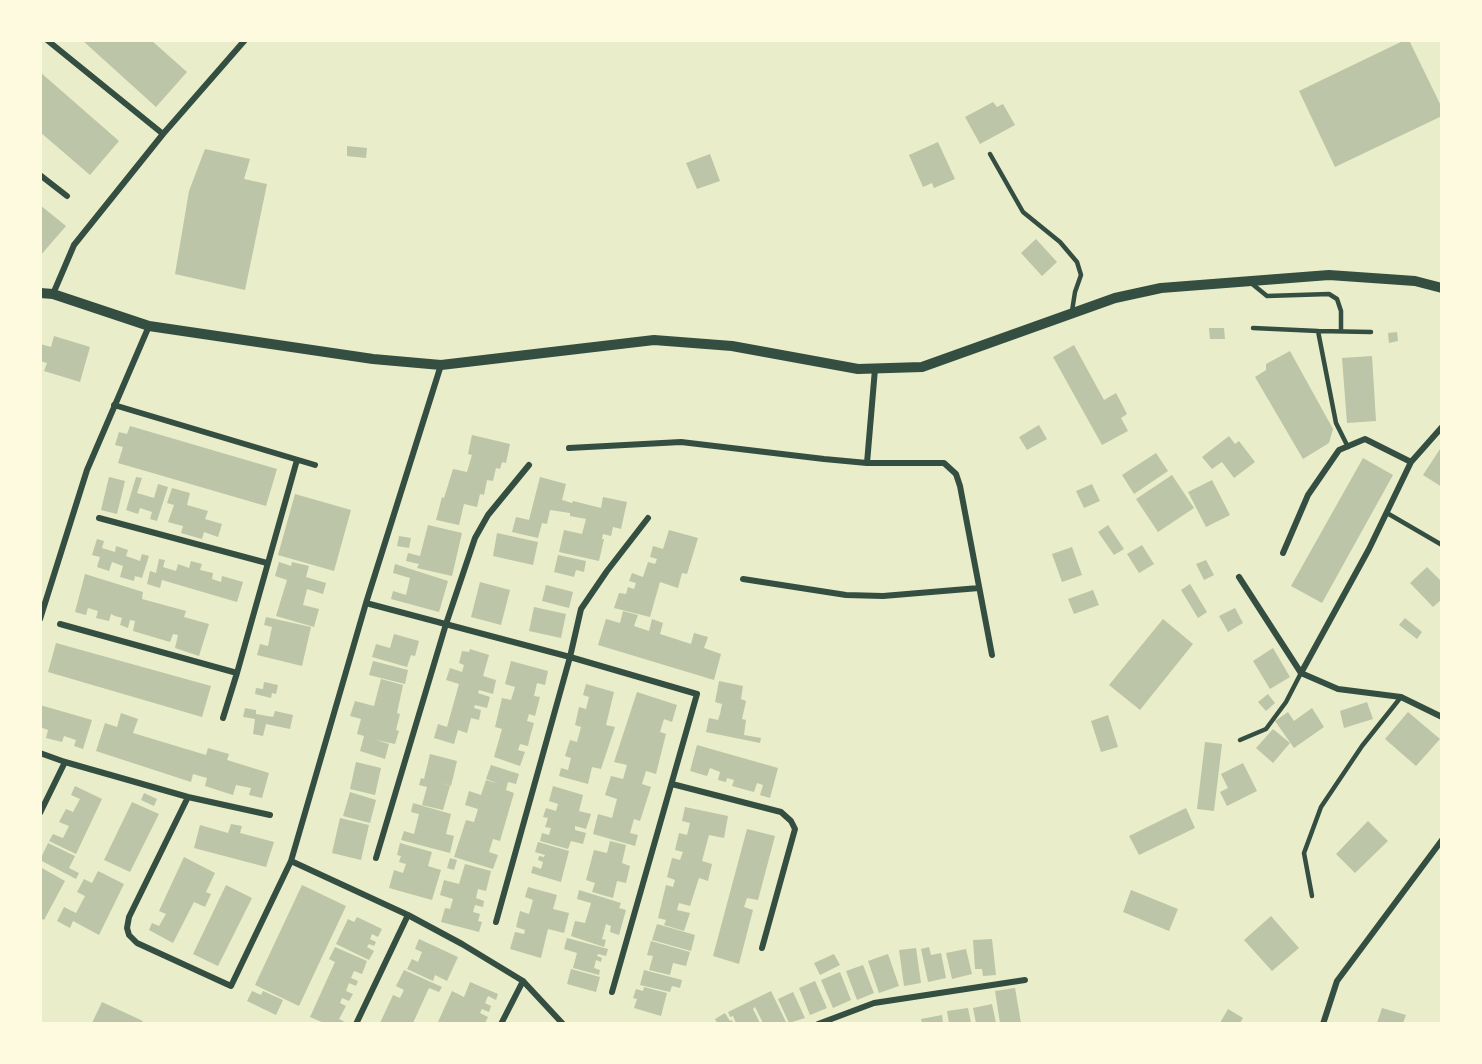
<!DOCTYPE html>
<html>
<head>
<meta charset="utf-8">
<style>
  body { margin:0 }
  #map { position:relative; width:1482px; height:1064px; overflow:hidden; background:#e9edc9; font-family:Overpass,sans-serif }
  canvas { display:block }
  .frame { position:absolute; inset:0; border:42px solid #fefae0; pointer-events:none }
</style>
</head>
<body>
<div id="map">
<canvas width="1482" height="1064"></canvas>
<div class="frame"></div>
</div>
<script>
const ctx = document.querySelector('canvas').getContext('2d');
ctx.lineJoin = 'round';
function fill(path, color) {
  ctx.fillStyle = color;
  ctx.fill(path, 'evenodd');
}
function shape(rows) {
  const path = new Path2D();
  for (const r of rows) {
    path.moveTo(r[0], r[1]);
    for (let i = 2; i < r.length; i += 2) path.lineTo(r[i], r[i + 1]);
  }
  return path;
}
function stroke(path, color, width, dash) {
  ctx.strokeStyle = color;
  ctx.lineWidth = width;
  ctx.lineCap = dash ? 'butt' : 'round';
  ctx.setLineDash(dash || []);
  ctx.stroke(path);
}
const building = shape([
  [82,40,151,40,187,72,156,107],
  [1405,40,1409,40,1442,108,1442,116,1335,167,1299,91],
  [40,72,119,141,90,175,40,132],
  [993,102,997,107,1003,104,1015,125,980,144,965,117],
  [938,142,955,179,934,188,932,183,923,187,909,155],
  [347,146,367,148,366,158,347,156],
  [205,149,250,159,244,179,267,184,245,290,175,274,189,191],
  [710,154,720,181,697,189,686,163],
  [40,205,66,226,40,256],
  [1036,239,1057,262,1042,276,1021,253],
  [1209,328,1224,328,1225,339,1210,339],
  [1397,332,1398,341,1389,343,1388,333],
  [54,336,90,347,80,382,44,371,47,363,40,361,40,344,51,347],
  [1074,345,1104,400,1116,393,1127,414,1121,418,1128,431,1102,445,1053,357],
  [1290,351,1333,429,1329,443,1303,459,1255,377,1266,370,1266,364],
  [1372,356,1376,421,1347,423,1342,358],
  [1039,425,1047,439,1027,450,1019,437],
  [130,426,277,469,266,506,118,463,123,447,115,445,119,432,127,434],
  [472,435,510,444,506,463,502,462,500,469,496,468,493,481,487,480,484,495,480,494,477,507,464,504,459,525,436,520,442,497,444,498,453,469,467,472,472,455,468,454],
  [1229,436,1235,444,1239,441,1255,462,1234,478,1222,462,1212,469,1202,457],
  [1442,446,1442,487,1423,475],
  [1156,453,1168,471,1134,494,1122,475],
  [1363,458,1393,475,1322,603,1291,586],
  [1172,475,1194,508,1158,532,1136,499],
  [109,477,125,481,117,514,101,510],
  [136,477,142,478,137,493,154,498,158,484,168,487,157,521,150,519,152,512,140,508,138,514,126,510],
  [540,477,566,484,562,500,572,503,573,501,601,508,603,497,627,502,621,529,613,527,611,536,603,534,602,539,604,539,599,561,559,552,564,530,582,534,586,519,570,516,570,513,550,510,547,524,542,523,538,538,512,532,516,517,529,520],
  [1212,480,1230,515,1206,527,1188,492],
  [1092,484,1100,501,1084,508,1076,491],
  [172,488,190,493,187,505,208,511,205,519,222,524,218,537,204,532,202,539,181,533,183,526,168,522,174,505,167,503],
  [295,494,351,510,334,571,278,555],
  [428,525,462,533,452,576,417,568,419,564,406,561,408,553,420,556],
  [1108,525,1124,549,1114,555,1098,532],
  [669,530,698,538,687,574,682,573,678,588,660,582,650,617,614,608,619,593,626,594,628,587,634,589,636,583,629,581,632,573,643,577,648,562,655,564,657,559,650,557,653,546,663,549],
  [497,533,538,542,533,565,493,556],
  [399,536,411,538,409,548,397,546],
  [97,539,104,541,102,548,115,552,116,546,128,550,126,556,140,561,142,554,149,556,142,578,135,576,134,581,120,577,123,566,112,562,109,571,97,567,100,557,92,555],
  [1142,545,1154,564,1139,573,1127,554],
  [1072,547,1082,575,1062,582,1052,554],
  [558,555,586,561,584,572,576,570,574,577,554,572],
  [159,559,165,560,163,567,176,571,178,564,189,568,191,561,202,564,200,570,213,573,212,579,221,582,222,576,243,582,237,602,162,580,160,588,147,584,150,571,156,573],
  [1206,560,1214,575,1204,580,1196,564],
  [279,562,291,566,292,562,309,566,306,577,326,583,323,594,307,589,303,605,319,609,314,627,276,616,287,580,275,576],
  [395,564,448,581,439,612,391,599,393,591,406,595,410,578,393,573],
  [1427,567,1442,582,1442,599,1433,607,1410,583],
  [85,574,143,592,142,599,186,611,184,617,209,624,199,656,175,648,178,635,173,634,170,642,133,631,135,621,130,620,128,628,120,625,122,618,115,616,111,614,109,621,96,618,98,611,88,608,86,615,75,612],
  [480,582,510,590,501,625,471,617],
  [1190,584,1207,612,1198,618,1181,590],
  [546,585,573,592,569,608,542,601],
  [1093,590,1099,605,1074,614,1068,599],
  [534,607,566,614,561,638,529,631],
  [1235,608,1243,623,1228,632,1219,616],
  [623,611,638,615,634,626,649,631,652,619,663,623,660,634,691,644,694,633,708,637,704,648,721,654,714,680,598,645,606,619,620,623],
  [266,617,311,627,302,666,257,655,260,644,268,646,272,627,264,625],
  [1405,618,1422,632,1417,639,1399,625],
  [1163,619,1193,644,1140,710,1109,685],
  [394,634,419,641,415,656,411,655,407,667,372,657,376,644,390,648],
  [56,643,211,686,202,717,48,672],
  [1273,648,1290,677,1270,689,1253,661],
  [470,649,489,655,483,676,496,680,493,694,479,690,478,693,490,697,487,708,475,705,474,708,481,710,479,720,471,718,467,733,458,730,454,744,434,738,438,724,447,727,459,684,446,680,450,668,462,672,464,665,459,663,462,651,469,652],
  [373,661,408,670,405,684,369,675],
  [511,661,548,671,545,685,537,683,534,696,540,697,535,716,529,714,527,721,534,723,530,737,528,746,520,744,518,750,525,752,520,766,494,757,502,729,495,727,502,698,511,700,515,687,505,684],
  [381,679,403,685,397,713,400,714,396,730,399,731,395,744,376,740,389,744,385,759,360,751,364,736,357,734,361,719,350,716,355,701,374,706],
  [719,681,743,686,741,699,746,701,742,719,746,720,744,735,761,738,760,743,706,732,709,718,718,720,720,714,722,704,715,702],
  [264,682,278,685,276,694,272,693,271,698,255,694,256,688,263,689],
  [586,684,614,692,606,725,615,727,601,769,592,767,588,784,559,776,561,768,568,770,571,758,565,756,570,740,577,742,581,727,575,725,579,707,586,709,589,697,583,695],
  [637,692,677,705,672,722,664,719,660,732,666,734,656,774,646,771,642,784,651,787,640,821,634,819,630,833,638,835,635,846,593,834,598,814,612,818,617,799,605,795,611,776,623,779,627,765,614,762],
  [1268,694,1275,703,1266,711,1258,702],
  [1367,702,1373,719,1344,728,1340,711],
  [40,705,92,720,83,749,74,746,76,740,64,736,62,742,46,738,48,730,40,727],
  [245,708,256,710,256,714,273,717,275,711,293,715,290,729,266,724,263,736,253,734,255,719,243,717],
  [1312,708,1324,727,1294,748,1275,721,1288,712,1294,721],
  [1408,712,1440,739,1416,766,1385,739],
  [121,713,138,719,133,733,206,755,208,748,229,754,227,760,269,773,262,798,249,795,251,788,236,785,233,795,205,786,207,778,193,774,191,782,96,751,105,723,117,727],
  [1108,715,1118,747,1101,752,1091,721],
  [1273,729,1290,743,1273,763,1256,748],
  [1205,742,1222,744,1214,811,1197,809],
  [697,745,778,768,770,798,760,795,763,785,757,783,754,792,732,786,734,780,727,778,726,782,718,780,720,772,710,768,707,776,690,771],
  [430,754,457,761,451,786,438,782,450,786,443,810,422,805,427,787,419,785,421,778,424,779],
  [356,762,381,768,375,795,350,789],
  [1243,763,1257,791,1227,806,1220,792,1228,788,1221,774],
  [491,765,519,774,516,784,508,782,506,790,514,793,500,841,493,839,489,852,498,855,493,869,454,857,466,820,474,822,478,809,465,805,469,791,481,795,486,780,499,784,486,779],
  [75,786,102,799,76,854,49,841,53,834,63,838,69,826,59,822,66,809,73,812,80,799,71,795],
  [553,786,583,795,579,811,591,814,586,829,575,826,575,830,586,833,583,844,571,841,568,849,540,841,542,833,549,835,551,828,545,827,548,818,543,817,546,808,556,811,558,804,549,801],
  [350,792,376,800,370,823,343,816],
  [144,793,157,799,154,806,141,800],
  [132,802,159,814,130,872,104,860],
  [413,803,451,814,446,834,454,836,450,853,401,840,404,831,414,834,419,814,411,812],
  [685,807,728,816,724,838,709,835,702,861,712,864,708,881,699,878,690,906,679,903,677,910,690,913,684,931,664,925,666,920,658,918,666,885,673,887,675,880,667,877,672,858,680,860,683,852,675,850,679,833,687,835,690,823,682,821],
  [1186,808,1195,828,1139,855,1129,836],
  [340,818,369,825,361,860,332,853],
  [1368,821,1388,841,1355,873,1336,854],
  [231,824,242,826,240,833,274,842,266,867,194,848,200,825,228,833],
  [747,829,775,836,758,900,747,898,744,907,753,910,739,964,713,956],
  [610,841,626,845,622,863,630,866,626,883,617,881,613,898,592,892,595,883,586,880,594,850,607,853],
  [538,842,569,851,561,882,531,873,533,866,541,869,543,862,538,860,539,856,544,857,545,855,535,852],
  [48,843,75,856,69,868,79,873,76,879,40,860],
  [400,843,432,852,428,866,441,870,432,900,389,888,394,870,403,873,406,864,399,862,401,856,397,855],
  [184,857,215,873,206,892,211,894,205,907,194,902,173,943,149,930,152,923,159,926,166,914,159,911],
  [450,858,457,860,454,870,447,868],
  [465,864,491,871,486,891,478,889,476,898,484,901,483,907,475,905,473,912,480,914,478,921,482,922,479,932,441,922,445,908,450,909,453,899,440,895,444,880,459,884],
  [40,867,65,881,44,920,40,918],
  [98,871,124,884,99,935,73,921,70,928,57,921,64,907,76,913,85,896,77,892,84,879,92,883],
  [226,885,252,898,218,966,193,954],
  [302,885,346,906,299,1006,255,985],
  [528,887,557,895,553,909,569,913,564,933,548,929,541,958,510,949,515,932,524,934,525,930,516,927,520,911,529,914,533,900,525,897],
  [579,890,621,903,619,908,626,910,619,935,610,932,611,926,606,924,602,939,606,940,604,947,571,936,575,921,585,923,591,903,577,899],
  [1131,890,1178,909,1169,931,1123,912],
  [1271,916,1299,948,1272,971,1244,940],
  [357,917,382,929,378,937,372,934,370,939,376,942,374,946,369,944,367,947,374,951,369,960,336,944,348,919,354,922],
  [657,924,695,935,691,951,652,940],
  [567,938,608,949,606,956,598,954,597,956,602,958,601,962,596,960,594,968,600,970,599,975,573,968,577,953,564,949],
  [419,939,458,957,447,981,435,975,433,981,407,969,412,959,418,962,422,952,415,949],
  [992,939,996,975,983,976,982,969,975,969,973,940],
  [651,941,690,952,686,966,673,963,670,975,649,970,653,956,647,955],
  [335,947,367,961,362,974,354,971,351,978,358,981,356,986,349,983,346,991,353,994,349,1001,342,998,340,1003,346,1006,339,1019,345,1022,345,1023,324,1023,310,1017,335,962,329,959],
  [929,947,931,955,941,953,946,978,928,982,921,949],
  [916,948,921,983,904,986,899,950],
  [966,949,972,974,952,979,946,953],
  [834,954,840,965,820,975,814,963],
  [888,954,899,986,879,993,868,961],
  [863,965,874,993,857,1000,846,971],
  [571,969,600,977,596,992,567,984],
  [404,970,442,987,439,992,429,988,413,1023,380,1023,393,995,400,998,404,990,396,986],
  [644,970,682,980,680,988,672,986,670,992,640,985],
  [840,972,851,1000,833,1008,821,980],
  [815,981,827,1008,810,1015,799,988],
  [470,982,498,994,496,1000,488,996,485,1003,491,1006,489,1012,482,1009,480,1013,488,1017,485,1023,438,1022,452,991,464,997],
  [644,987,667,993,661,1016,634,1008,637,999,633,998,636,989,643,991],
  [1015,988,1021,1023,1000,1023,995,991],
  [252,991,261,995,263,991,283,1000,276,1015,247,1001],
  [771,991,786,1022,763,1023,755,1007,753,1009,760,1023,736,1023,733,1016,730,1017,728,1012],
  [793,992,805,1018,789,1023,778,999],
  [102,1002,143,1021,141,1023,92,1023],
  [992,1004,996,1023,976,1023,973,1008],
  [968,1008,971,1023,949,1023,947,1011],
  [1382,1008,1406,1015,1403,1023,1377,1023],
  [1228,1009,1243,1018,1240,1023,1220,1023],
  [725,1013,730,1021,732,1020,733,1023,717,1023,715,1019],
  [942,1015,943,1023,922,1023,921,1019]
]);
const service = shape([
  [990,154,1023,212,1060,242,1077,262,1081,275,1075,292,1072,311],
  [1251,283,1267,296,1329,294,1337,299,1341,311,1341,331],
  [1253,328,1318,331,1336,423,1348,447],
  [1318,331,1371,332],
  [1387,513,1442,545],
  [1240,740,1266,729,1286,702,1301,673],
  [1312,896,1304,853,1321,807,1362,746,1401,697]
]);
const minor = shape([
  [47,40,163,134],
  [40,175,67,196],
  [53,294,74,245,163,134,245,40],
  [114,405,315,465],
  [569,448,681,442,824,459,867,463,944,463,956,474,960,486,992,655],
  [867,463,875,369],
  [99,518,267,563],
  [1283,553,1308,495,1339,450,1365,439,1411,462],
  [1239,577,1301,673],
  [743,579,846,595,883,596,979,588],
  [366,603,570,657,697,694,612,992],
  [40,619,87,470,149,326],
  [60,624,237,673],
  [1301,673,1369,549,1411,462,1442,427],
  [1301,673,1338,689,1401,697,1442,717],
  [223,718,237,673,297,460],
  [40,753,65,762,188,797,270,815],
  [672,784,781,812,791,821,795,829,762,948],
  [188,797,129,917,127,928,129,935,137,943,231,986,291,861,366,603,441,365],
  [40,813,65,762],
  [376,858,446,624,475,538,488,515,529,465],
  [291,861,408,915,462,944,523,981,563,1024],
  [496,922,570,657,581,609,607,571,648,518],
  [356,1024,408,915],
  [501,1024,523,981],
  [818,1024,874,1003,1025,980],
  [1323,1024,1337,981,1442,840]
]);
const tertiary = shape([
  [40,293,53,294,149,326,373,359,441,365,654,340,732,346,858,369,922,367,1115,298,1161,288,1329,275,1415,281,1442,288]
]);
fill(building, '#bcc5a7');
stroke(service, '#344e41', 4.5);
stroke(minor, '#344e41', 6);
stroke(tertiary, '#344e41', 10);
</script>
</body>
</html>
